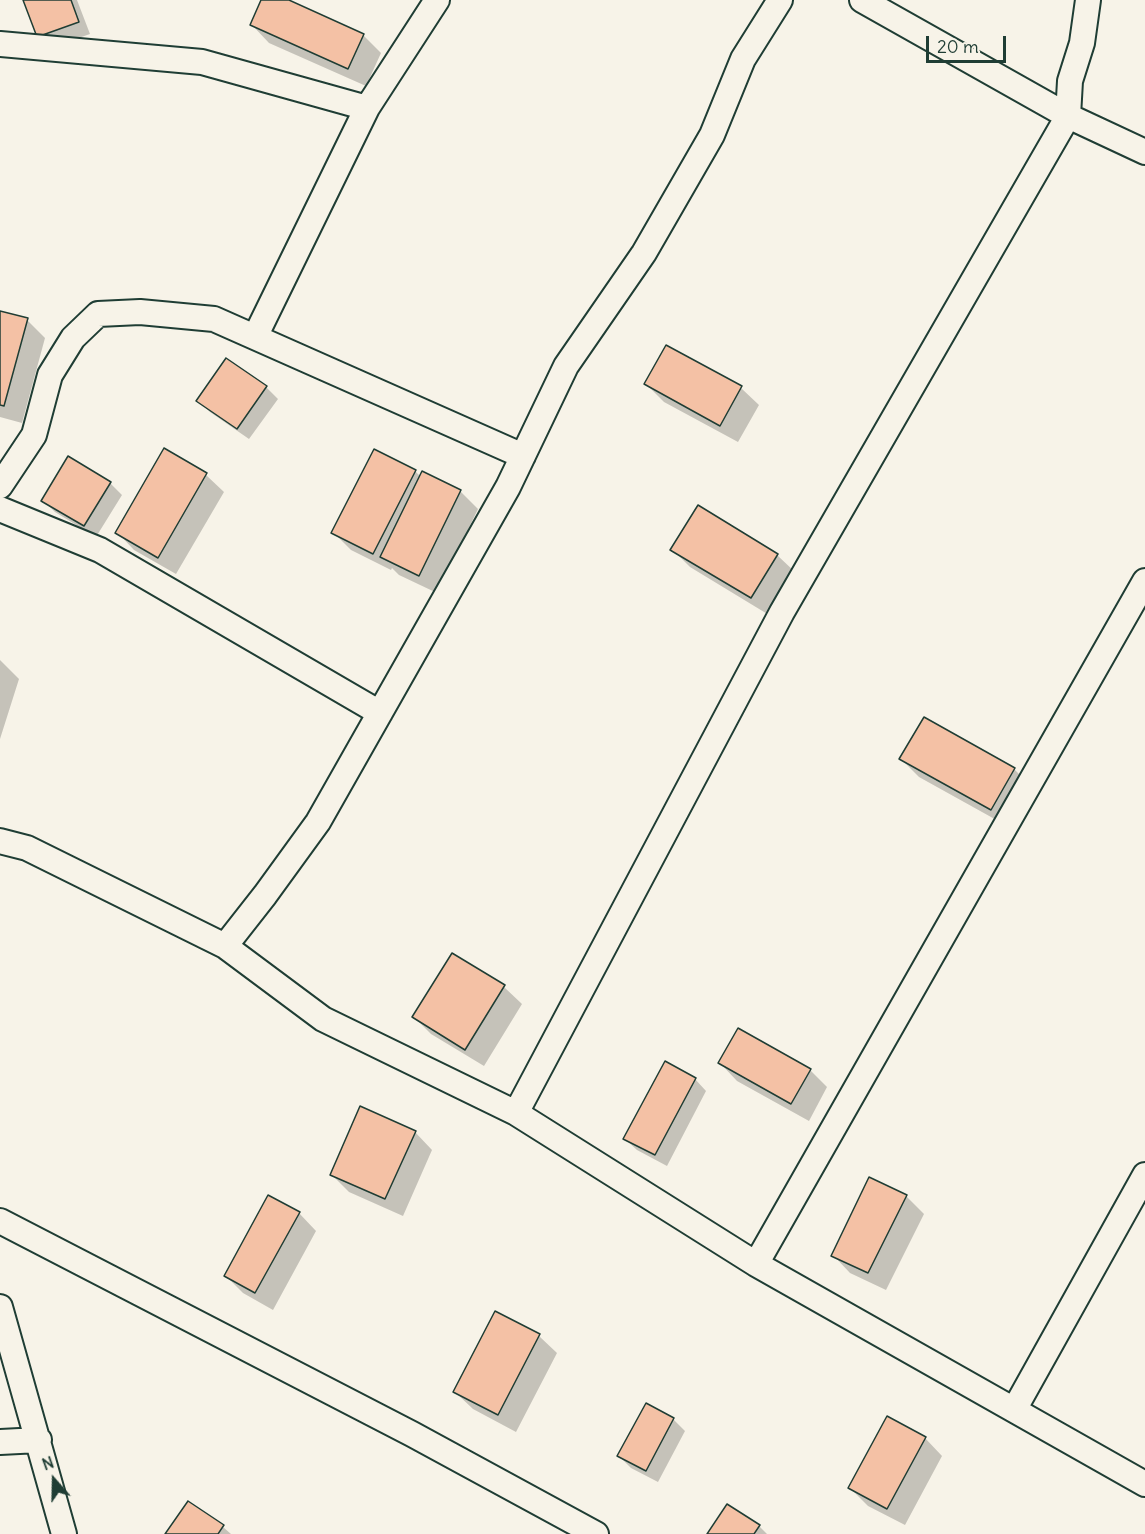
<!DOCTYPE html>
<html>
<head>
<meta charset="utf-8">
<style>
  body { margin:0 }
  #map { position:relative; width:1145px; height:1534px; overflow:hidden; background:#f7f3e8; font-family:Delius,sans-serif }
  canvas { display:block }
  .north { position:absolute; left:24px; top:1450px; width:60px; height:60px; -webkit-text-stroke:4px #f7f3e8; paint-order:stroke; rotate:340deg; font-size:16px; font-weight:700; line-height:24px; text-align:center; color:#1f3d34 }
  .north::after { content:''; display:block; margin:auto; width:21px; height:27px; background:#1f3d34; clip-path:polygon(50% 0,100% 100%,50% 72%,0 100%) }
  .scale { position:absolute; left:926px; top:36px; width:80px; height:27px; box-sizing:border-box; border:3px solid #1f3d34; border-top:0; padding-left:8px; font-size:18px; line-height:21px; white-space:nowrap; color:#1f3d34; -webkit-text-stroke:4px #f7f3e8; paint-order:stroke }
</style>
</head>
<body>
<div id="map">
<canvas width="1145" height="1534"></canvas>
<div class="north">N</div>
<div class="scale">20 m</div>
</div>
<script>
const ctx = document.querySelector('canvas').getContext('2d');
ctx.lineJoin = 'round';
function fill(path, color) {
  ctx.fillStyle = color;
  ctx.fill(path, 'evenodd');
}
function shape(rows) {
  const path = new Path2D();
  for (const r of rows) {
    path.moveTo(r[0], r[1]);
    for (let i = 2; i < r.length; i += 2) path.lineTo(r[i], r[i + 1]);
  }
  return path;
}
function stroke(path, color, width, dash) {
  ctx.strokeStyle = color;
  ctx.lineWidth = width;
  ctx.lineCap = dash ? 'butt' : 'round';
  ctx.setLineDash(dash || []);
  ctx.stroke(path);
}
const shadow = shape([
  [25,0,77,0,90,34,50,48,38,37],
  [263,0,285,0,363,35,381,53,366,86,269,43,252,25],
  [0,313,27,320,45,338,22,423,0,417],
  [646,384,741,388,759,405,738,442,664,402],
  [266,387,278,399,249,439,210,412,198,401],
  [164,451,206,475,224,492,176,574,134,550,117,532],
  [69,458,110,483,122,495,96,537,55,512,43,500],
  [415,471,421,477,423,473,461,492,478,509,437,593,399,575,392,568,391,570,351,550,333,532],
  [672,549,777,555,795,572,769,615,690,567],
  [0,660,19,679,0,739],
  [901,759,1014,769,1032,787,1009,827,919,777],
  [452,955,504,987,522,1004,484,1066,431,1034,414,1017],
  [720,1063,810,1070,827,1087,809,1121,737,1081],
  [695,1079,706,1091,667,1166,637,1150,625,1139],
  [415,1132,432,1150,403,1216,349,1192,332,1175],
  [906,1196,924,1214,886,1290,850,1273,833,1255],
  [299,1213,316,1231,273,1310,243,1293,225,1275],
  [496,1313,539,1336,557,1353,516,1432,473,1409,455,1392],
  [673,1419,685,1431,658,1482,631,1468,619,1456],
  [925,1438,942,1456,905,1525,868,1506,850,1488],
  [188,1503,223,1527,231,1534,167,1534],
  [759,1526,767,1534,709,1534]
]);
const building = shape([
  [23,0,71,0,79,22,37,37,23,0],
  [261,0,289,0,364,34,348,69,250,25,261,0],
  [0,311,28,318,4,406,0,405,0,311],
  [666,345,742,386,720,426,644,384,666,345],
  [226,358,267,386,237,429,196,401,226,358],
  [164,448,207,473,158,558,115,533,164,448],
  [374,449,416,470,373,554,331,533,374,449],
  [68,456,111,482,84,526,41,501,68,456],
  [422,471,461,490,419,576,380,557,422,471],
  [698,505,778,554,751,598,670,550,698,505],
  [924,717,1015,768,991,810,899,759,924,717],
  [452,953,505,985,465,1050,412,1017,452,953],
  [738,1028,811,1069,791,1104,718,1063,738,1028],
  [665,1061,696,1078,655,1155,623,1139,665,1061],
  [360,1106,416,1131,385,1199,330,1175,360,1106],
  [869,1177,907,1195,868,1273,831,1256,869,1177],
  [268,1195,300,1212,255,1293,224,1276,268,1195],
  [495,1311,540,1334,498,1415,453,1392,495,1311],
  [646,1403,674,1418,646,1471,617,1456,646,1403],
  [887,1416,926,1437,887,1509,848,1488,887,1416],
  [188,1501,224,1525,218,1534,165,1534,188,1501],
  [727,1504,760,1525,754,1534,707,1534,727,1504]
]);
const minor = shape([
  [862,0,1068,116,1145,152],
  [0,44,202,62,367,108],
  [255,337,367,108,437,0],
  [0,486,34,435,50,375,73,338,98,314,140,312,214,319,523,456],
  [0,509,100,550,380,713],
  [0,841,27,848,225,946,323,1019,516,1113,756,1264,1145,1484],
  [225,946,265,895,318,822,508,487,566,366,644,253,712,135,743,59,780,0],
  [516,1113,782,612,1068,116,1070,81,1082,43,1088,0],
  [0,1221,412,1434,596,1534],
  [756,1264,1145,581],
  [0,1307,64,1534],
  [1014,1410,1145,1175],
  [0,1442,39,1440]
]);
fill(shadow, '#0003');
fill(building, '#f4c1a5');
stroke(building, '#1f3d34', 1.5);
stroke(minor, '#1f3d34', 28);
stroke(minor, '#f7f3e8', 24);
</script>
</body>
</html>
